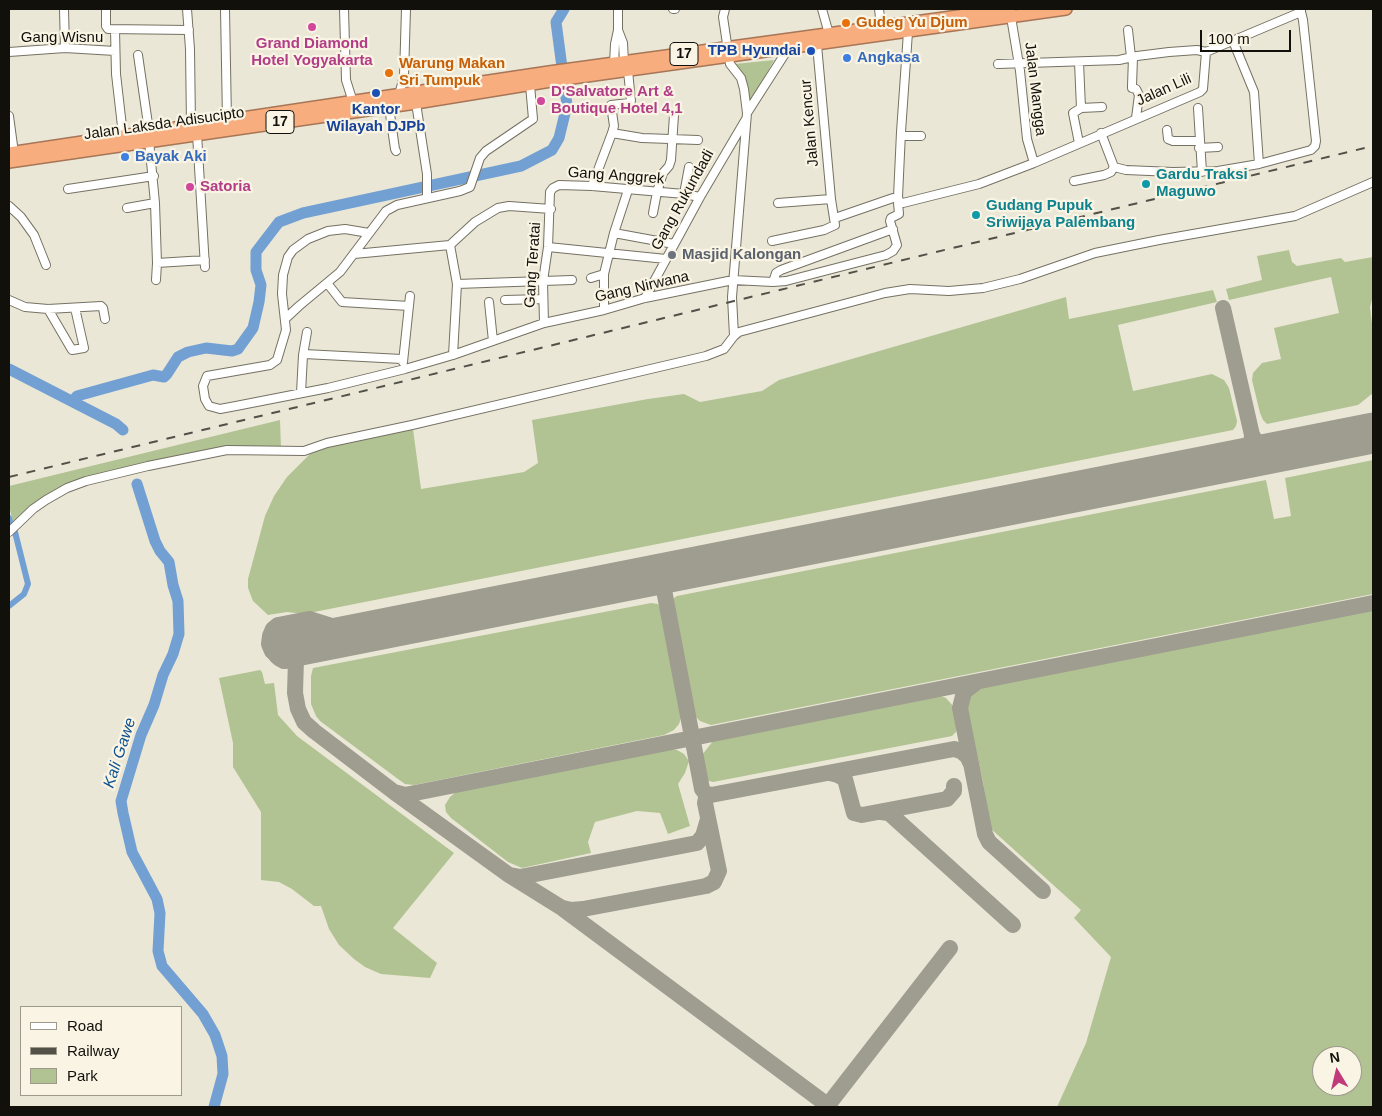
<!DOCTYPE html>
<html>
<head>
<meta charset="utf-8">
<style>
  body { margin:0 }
  #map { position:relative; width:1382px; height:1116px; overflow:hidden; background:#ebe7d7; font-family:Helvetica,sans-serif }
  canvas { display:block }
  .frame { position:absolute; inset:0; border:10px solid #12100b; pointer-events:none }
  .legend { position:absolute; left:20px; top:1006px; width:162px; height:90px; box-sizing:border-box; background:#f9f4e4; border:1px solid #9d998d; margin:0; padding:6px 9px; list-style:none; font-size:15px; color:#12100b }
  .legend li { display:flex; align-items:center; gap:10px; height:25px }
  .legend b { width:25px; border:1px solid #9d998d }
  .north { position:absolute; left:1312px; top:1046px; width:50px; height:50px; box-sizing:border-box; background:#f9f4e4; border:1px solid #9d998d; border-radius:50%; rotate:351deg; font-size:14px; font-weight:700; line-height:20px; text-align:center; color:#12100b }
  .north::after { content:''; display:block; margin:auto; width:18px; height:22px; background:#c13b7b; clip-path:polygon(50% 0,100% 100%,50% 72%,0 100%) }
  .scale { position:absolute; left:1200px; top:30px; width:91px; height:22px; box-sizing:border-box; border:2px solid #12100b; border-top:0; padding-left:6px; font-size:15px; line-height:18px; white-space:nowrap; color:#12100b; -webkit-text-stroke:4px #f9f4e4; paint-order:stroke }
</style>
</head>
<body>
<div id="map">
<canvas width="1382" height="1116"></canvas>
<div class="frame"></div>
<ul class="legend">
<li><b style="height:6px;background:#fff"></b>Road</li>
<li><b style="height:6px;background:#535048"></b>Railway</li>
<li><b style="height:14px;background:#b1c392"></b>Park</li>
</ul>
<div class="north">N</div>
<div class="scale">100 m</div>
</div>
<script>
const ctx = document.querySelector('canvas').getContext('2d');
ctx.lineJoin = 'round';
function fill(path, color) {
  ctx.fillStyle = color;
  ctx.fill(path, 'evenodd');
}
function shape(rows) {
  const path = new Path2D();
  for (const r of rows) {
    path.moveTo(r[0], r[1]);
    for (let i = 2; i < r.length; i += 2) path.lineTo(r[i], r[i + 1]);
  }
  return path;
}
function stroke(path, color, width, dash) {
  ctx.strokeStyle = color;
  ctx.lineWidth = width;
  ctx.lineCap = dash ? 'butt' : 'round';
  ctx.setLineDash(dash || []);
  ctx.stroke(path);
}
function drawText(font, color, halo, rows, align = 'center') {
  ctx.font = font + ' Helvetica,sans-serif';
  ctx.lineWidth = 4.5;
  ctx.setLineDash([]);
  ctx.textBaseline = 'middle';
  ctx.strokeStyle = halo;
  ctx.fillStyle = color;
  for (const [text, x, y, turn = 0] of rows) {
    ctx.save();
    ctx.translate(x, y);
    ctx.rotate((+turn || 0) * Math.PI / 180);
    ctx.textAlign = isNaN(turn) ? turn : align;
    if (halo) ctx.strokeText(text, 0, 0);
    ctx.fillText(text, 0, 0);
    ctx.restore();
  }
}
const green = shape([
  [774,60,750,103,746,85,735,64],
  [1289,250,1292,262,1297,266,1341,258,1345,262,1373,257,1373,296,1370,307,1373,332,1373,393,1358,405,1267,424,1263,420,1260,413,1252,380,1253,373,1262,363,1281,359,1274,328,1339,313,1331,277,1229,300,1226,289,1262,280,1257,256],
  [1213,290,1217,302,1118,325,1133,391,1212,374,1224,380,1229,388,1237,421,1236,426,1233,430,304,614,287,612,268,615,253,601,248,588,248,579,265,516,274,496,287,477,310,454,327,447,413,429,421,489,524,472,538,463,532,420,648,399,684,394,700,402,762,391,779,380,1066,297,1069,319],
  [280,420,281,448,240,447,67,484,47,495,33,505,13,524,9,505,9,486],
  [1373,460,1373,594,711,725,700,721,695,716,691,707,672,603,674,598,677,596,1266,480,1274,519,1291,516,1285,478],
  [651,603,658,604,662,611,682,715,679,724,674,730,664,735,414,785,405,784,398,779,320,721,316,716,311,704,311,676,313,668],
  [1373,609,1373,1107,1057,1107,1086,1043,1111,957,1074,918,1081,910,990,828,983,782,966,703,968,696,974,690,982,687],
  [1322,1056,1352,1056,1352,1086,1322,1086],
  [260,670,262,672,265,684,274,683,278,715,297,736,454,853,393,928,437,963,430,978,381,974,365,967,354,959,339,945,329,929,321,906,314,906,292,889,279,882,261,880,261,812,233,767,233,743,219,678],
  [938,695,946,698,953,706,957,726,956,732,952,736,713,782,705,780,700,760,702,755,713,741,722,738],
  [665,748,677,750,684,754,689,761,685,773,678,784,690,826,668,834,660,813,637,811,595,822,588,842,591,853,522,868,508,862,451,818,446,812,445,805,450,797,457,791]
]);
const canal = shape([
  [9,518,11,525],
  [9,606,24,594,28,584,15,532]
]);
const river = shape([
  [9,369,116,424,123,430],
  [73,401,77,396,153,375,164,377,167,374,178,357,188,352,206,348,232,351,238,349,253,328,259,302,261,285,256,270,256,252,279,222,303,213,521,166,552,150,559,138,567,105,556,22,564,9],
  [137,484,155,541,160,551,169,562,173,585,178,601,179,634,173,654,163,675,154,705,141,735,121,801,123,813,132,852,157,899,160,913,158,951,162,966,203,1014,215,1035,222,1056,223,1074,214,1107]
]);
const taxiway = shape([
  [1223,308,1252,435,1260,448,1264,452,1272,452],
  [1240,459,1247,455,1251,450,1252,435],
  [673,571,666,581,664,590,702,789,705,793,711,795],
  [645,577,660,583,664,590],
  [310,643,296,659,284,661,272,651,269,644,270,636,273,629,278,625,309,619,357,634],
  [296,659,295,693,298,709,304,722,314,731,394,792,509,875,562,908,830,1107],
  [977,682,964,692,960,708,985,834,989,842,1043,891],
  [830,773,838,775,845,779,854,813,862,815,947,799,954,791,954,786],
  [394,792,405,795,1373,603],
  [881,812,889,813,1013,925],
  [510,875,520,877,697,843,703,836,708,819],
  [563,908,571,910,583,909,706,886,714,882,719,871,705,803,706,798,711,795,954,749,961,751,967,756,971,764],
  [828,1105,950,948]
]);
const runway = shape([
  [286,648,1373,433]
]);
const minor = shape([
  [106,9,106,26,108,29,189,30],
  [187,9,190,49,191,125],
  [225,9,227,120],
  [344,9,346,80,353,102],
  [618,9,618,30,623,43,624,62],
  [673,9,675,9],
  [725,9,723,17,730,64,741,78,744,89,747,113],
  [822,9,829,34],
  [879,9,881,26],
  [64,10,65,48],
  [1011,17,1020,71,1027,139,1034,163],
  [115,30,116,74,123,135],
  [1128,30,1131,57],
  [908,32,901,132,898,197,899,201,903,203,979,184,1034,163,1200,92,1203,89,1206,52,1301,12,1301,9],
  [1233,41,1254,92,1259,164],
  [9,52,65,48,115,51],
  [138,55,149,131],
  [1133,57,1132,86,1132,88,1136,89,1139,95,1136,118],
  [1079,62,1081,108],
  [614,64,615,44,618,30],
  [998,64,1119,60,1137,56,1169,52,1197,50,1206,52],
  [399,95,404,76,406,9],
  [416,103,427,174,427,198],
  [389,107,395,149,396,151],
  [1198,108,1202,172],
  [9,116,14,153],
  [1167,130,1168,139,1173,141,1199,141],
  [612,133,642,138,698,140],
  [1101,133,1114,167,1126,170,1173,172,1218,171,1259,164,1311,150,1315,146,1316,141,1303,20,1301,12],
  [197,134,205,267],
  [901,136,921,136],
  [149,141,155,203,157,263,156,280],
  [1079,143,1073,113,1081,108,1102,107],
  [1199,148,1218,147],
  [1074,181,1104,175,1111,172,1114,167],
  [592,186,612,133,614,126,611,105,629,103,631,101,628,71],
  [68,189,154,176],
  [684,194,689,167],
  [778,203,831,199],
  [9,206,21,217,34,235,46,265],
  [127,208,155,203],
  [653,213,657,192,663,173,669,166,671,160,674,115],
  [835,218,893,198],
  [369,233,345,229,328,231,308,239,293,250,288,257,283,275,282,294,286,330,277,360,270,365,207,376,203,386,205,399,209,406,220,409,236,406,328,388,405,369,453,355,544,323,604,310,645,298,733,280,773,282,786,281,886,255,893,251,897,245,890,221,891,218,899,214,898,203,899,201],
  [614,233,674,244],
  [772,241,824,230,835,225,831,199,817,45],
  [450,245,475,222,498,208,509,206,551,209],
  [450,245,457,284,453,355],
  [548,247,666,259],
  [354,254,450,245],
  [157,263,205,260],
  [591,278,604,274],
  [773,282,776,273,781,270,893,229],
  [327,283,342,302,409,306],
  [457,284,572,280],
  [645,298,700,197,746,119],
  [9,300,25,307,48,309,101,306,103,308,105,319],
  [505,300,543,299],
  [489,302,493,341],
  [48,309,72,350,84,348,75,308],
  [604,310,604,274,614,233,628,190],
  [285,319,299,306,340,272,386,211,397,205,460,191,470,187,480,158,486,151,533,119,530,85],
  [544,323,543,281,548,247,550,192,553,188,559,185,592,186,684,194,700,197],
  [734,336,732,297,747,113,788,49,787,45],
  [304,354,402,359],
  [403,362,410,296],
  [301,393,303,355,307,332],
  [9,532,33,509,46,500,67,488,86,481,148,466,227,450,304,451,327,443,412,425,706,356,724,349,734,336,739,332,885,293,910,289,949,291,983,288,1020,279,1095,253,1159,240,1295,216,1373,182]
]);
const highway = shape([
  [9,153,549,72,1010,9],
  [9,162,416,103,551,81,1066,9]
]);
const rail = shape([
  [9,477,1373,146]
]);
const markers = [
  [846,23,5,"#e8710a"],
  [312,27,5,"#d1479c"],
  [811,51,5,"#1a4fb4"],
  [847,58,5,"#3f7fe0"],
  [389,73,5,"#e8710a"],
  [376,93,5,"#1a4fb4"],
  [541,101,5,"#d1479c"],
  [125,157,5,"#3f7fe0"],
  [1146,184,5,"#0f9aa8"],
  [190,187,5,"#d1479c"],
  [976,215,5,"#0f9aa8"],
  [672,255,5,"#6b7280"]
];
const shields = [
  [684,54,28],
  [280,122,28]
];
const shieldNames = [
  ["17",684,54],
  ["17",280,122]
];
const foodNames = [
  ["Gudeg Yu Djum",856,23],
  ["Warung Makan",399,64],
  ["Sri Tumpuk",399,81]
];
const streetNames = [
  ["Gang Wisnu",62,38],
  ["Jalan Mangga",1035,89,83],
  ["Jalan Lili",1164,90,-24],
  ["Jalan Kencur",810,123,-95],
  ["Jalan Laksda Adisucipto",164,124,-8],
  ["Gang Anggrek",616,176,4],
  ["Gang Rukundadi",683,200,-61],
  ["Gang Teratai",533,265,-86],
  ["Gang Nirwana",642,287,-13]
];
const hotelNames = [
  ["Grand Diamond",312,44,"center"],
  ["Hotel Yogyakarta",312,61,"center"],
  ["D'Salvatore Art &",551,92],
  ["Boutique Hotel 4,1",551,109],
  ["Satoria",200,187]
];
const transitNames = [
  ["TPB Hyundai",801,51],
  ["Kantor",376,110,"center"],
  ["Wilayah DJPb",376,127,"center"]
];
const shopNames = [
  ["Angkasa",857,58],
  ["Bayak Aki",135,157]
];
const cultureNames = [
  ["Gardu Traksi",1156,175],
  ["Maguwo",1156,192],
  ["Gudang Pupuk",986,206],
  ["Sriwijaya Palembang",986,223]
];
const worshipNames = [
  ["Masjid Kalongan",682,255]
];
const waterNames = [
  ["Kali Gawe",120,753,-72]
];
fill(green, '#b1c392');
stroke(canal, '#72a0d3', 6);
stroke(river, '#72a0d3', 11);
stroke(taxiway, '#9f9c90', 16);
stroke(runway, '#9f9c90', 41);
stroke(minor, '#757163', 10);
stroke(highway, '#a77656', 14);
stroke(minor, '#fff', 8);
stroke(highway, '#f7ad7e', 11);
stroke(rail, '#535048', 2, [9, 9]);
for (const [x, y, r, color] of markers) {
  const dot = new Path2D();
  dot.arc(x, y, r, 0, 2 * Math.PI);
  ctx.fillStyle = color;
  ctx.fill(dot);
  stroke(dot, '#f9f4e4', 2);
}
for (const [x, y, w] of shields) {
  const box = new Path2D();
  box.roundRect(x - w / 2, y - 11.5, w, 23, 4);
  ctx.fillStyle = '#f9f4e4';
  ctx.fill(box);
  stroke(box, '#12100b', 1);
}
drawText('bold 14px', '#12100b', null, shieldNames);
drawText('bold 15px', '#c56008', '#f9f4e4', foodNames, 'left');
drawText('15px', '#12100b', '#f9f4e4', streetNames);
drawText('bold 15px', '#b23c85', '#f9f4e4', hotelNames, 'left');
drawText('bold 15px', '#164399', '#f9f4e4', transitNames, 'right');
drawText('bold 15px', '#366cbe', '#f9f4e4', shopNames, 'left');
drawText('bold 15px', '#0d838f', '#f9f4e4', cultureNames, 'left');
drawText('bold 15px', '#5b616d', '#f9f4e4', worshipNames, 'left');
drawText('italic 16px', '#0e5291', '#f9f4e4', waterNames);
</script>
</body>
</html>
